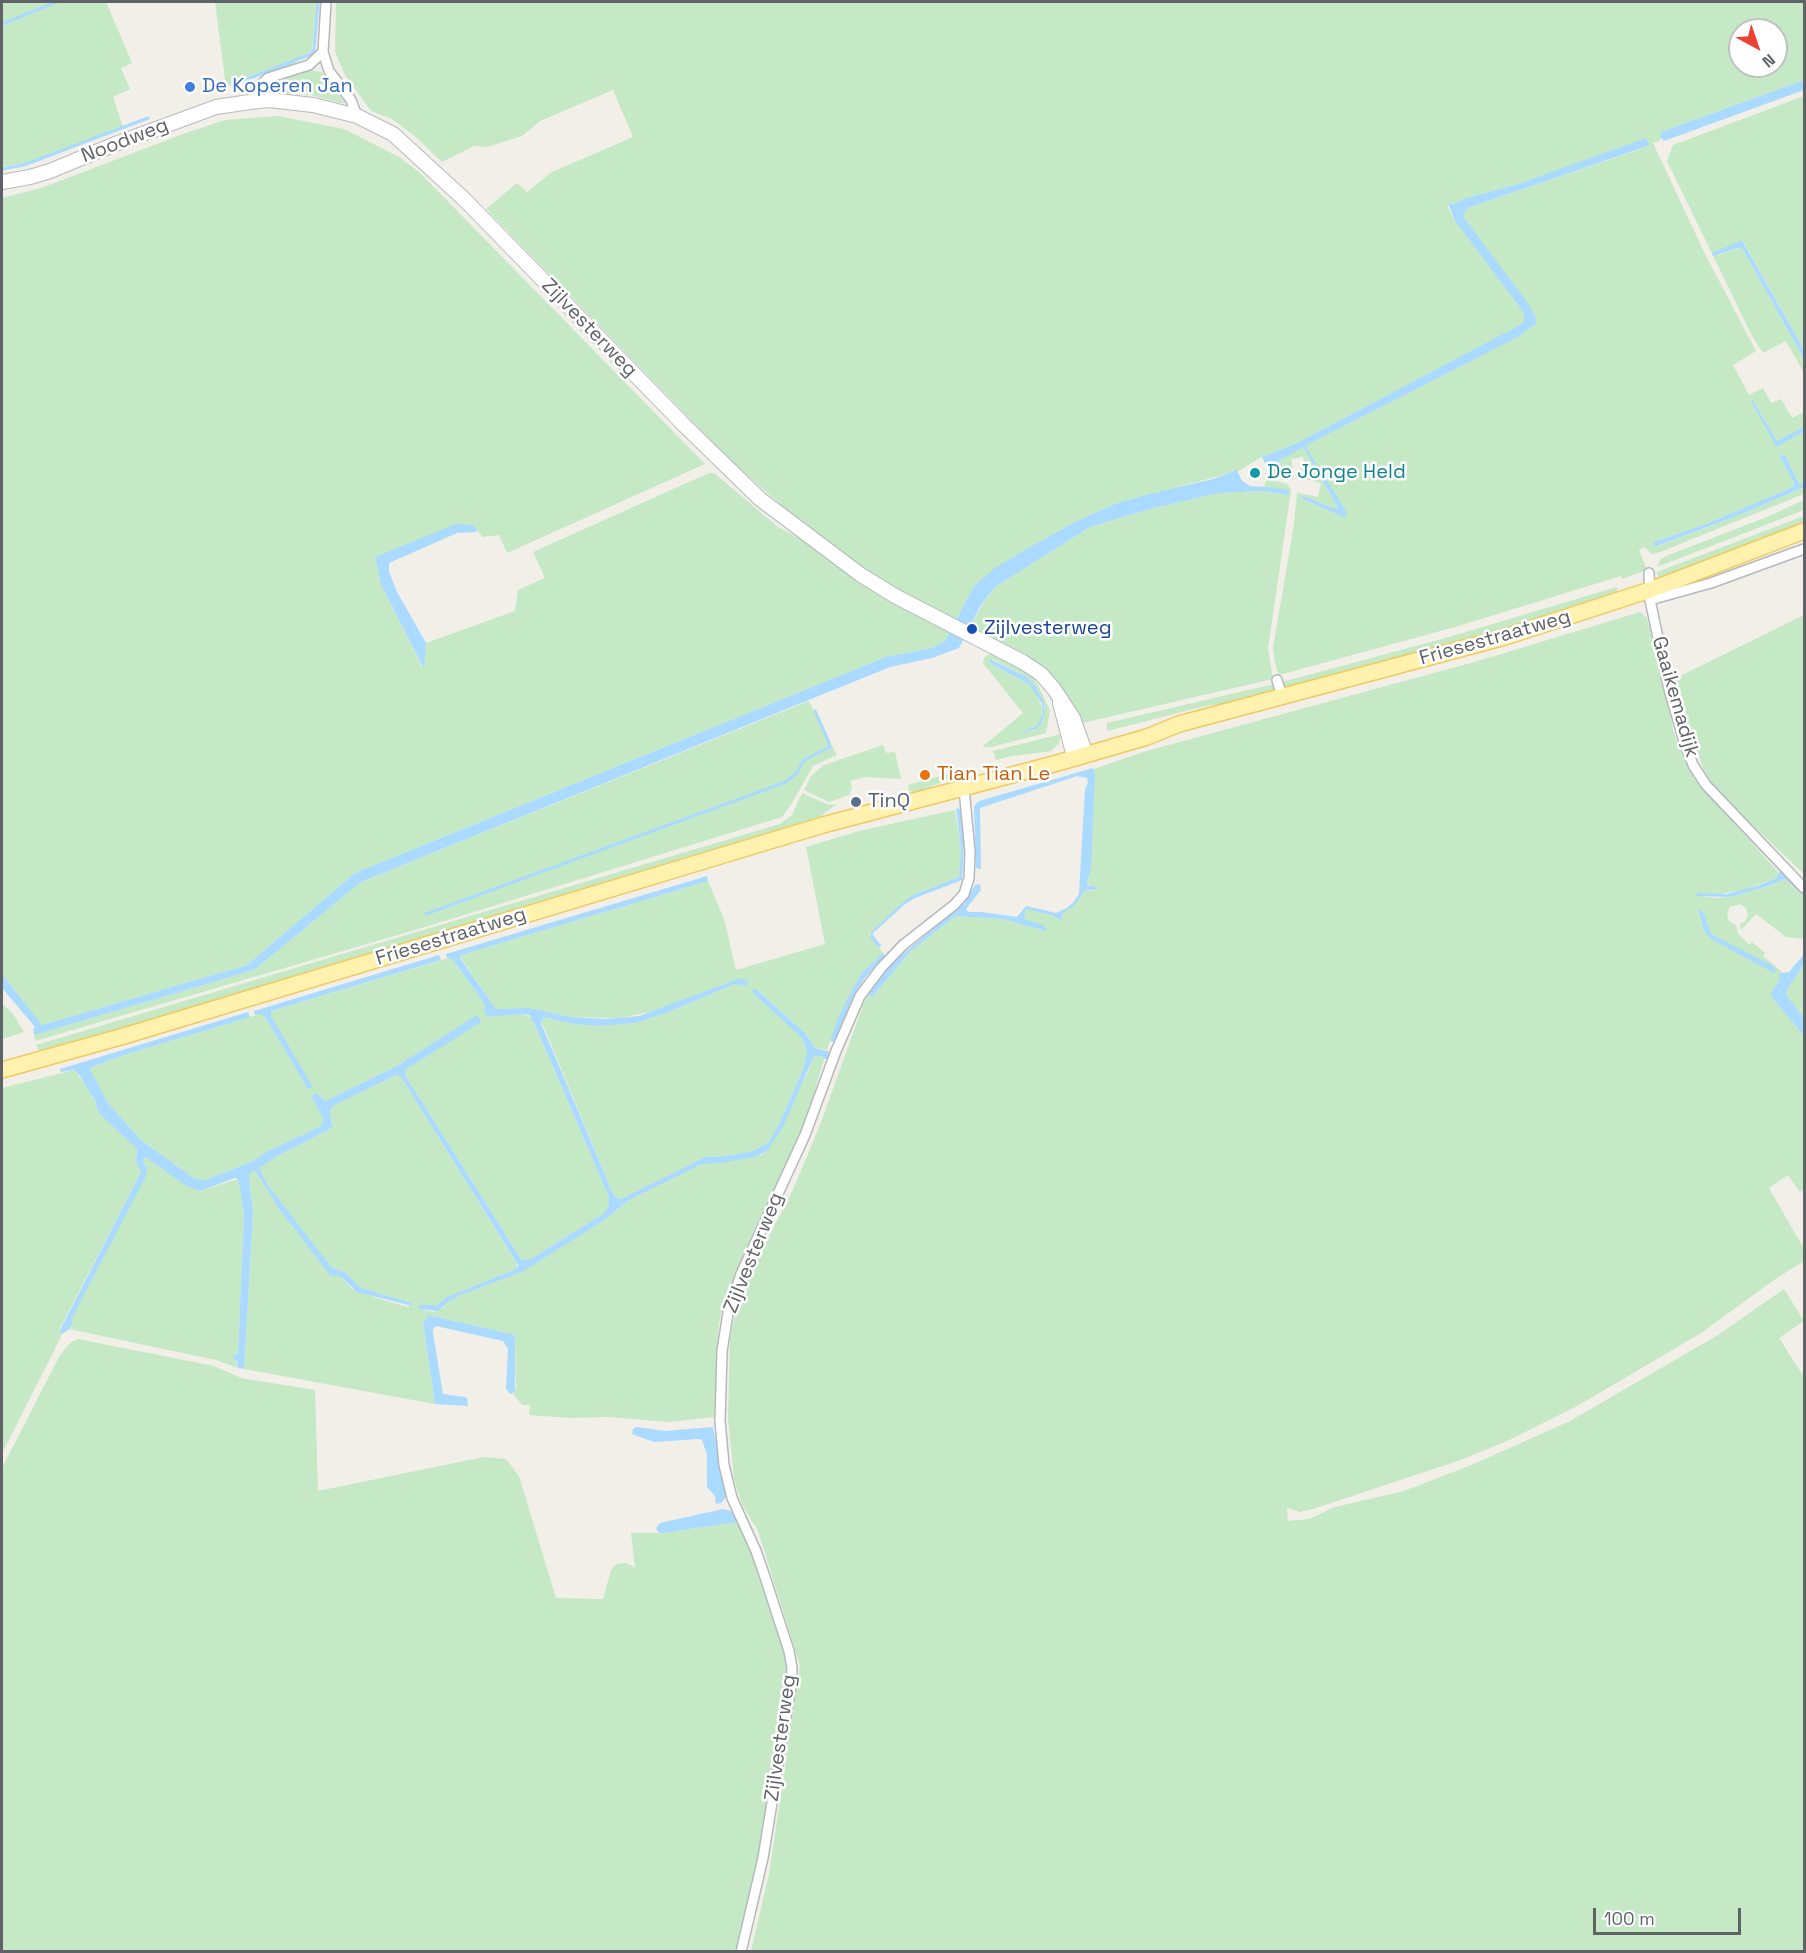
<!DOCTYPE html>
<html>
<head>
<meta charset="utf-8">
<style>
  body { margin:0 }
  #map { position:relative; width:1806px; height:1953px; overflow:hidden; background:#f1efe8; font-family:"Space Grotesk",sans-serif }
  canvas { display:block }
  .frame { position:absolute; inset:0; border:3px solid #5f6368; pointer-events:none }
  .north { position:absolute; left:1728px; top:18px; width:60px; height:60px; box-sizing:border-box; background:#fff; border:2px solid #bfc1c3; border-radius:50%; rotate:140deg; font-size:16px; font-weight:700; line-height:24px; text-align:center; color:#5f6368 }
  .north::after { content:''; display:block; margin:auto; width:21px; height:27px; background:#ea4335; clip-path:polygon(50% 0,100% 100%,50% 72%,0 100%) }
  .scale { position:absolute; left:1593px; top:1908px; width:148px; height:27px; box-sizing:border-box; border:3px solid #5f6368; border-top:0; padding-left:8px; font-size:18px; line-height:21px; white-space:nowrap; color:#5f6368; -webkit-text-stroke:4px #fff; paint-order:stroke }
</style>
</head>
<body>
<div id="map">
<canvas width="1806" height="1953"></canvas>
<div class="frame"></div>
<div class="north">N</div>
<div class="scale">100 m</div>
</div>
<script>
const ctx = document.querySelector('canvas').getContext('2d');
ctx.lineJoin = 'round';
function fill(path, color) {
  ctx.fillStyle = color;
  ctx.fill(path, 'evenodd');
}
function shape(rows) {
  const path = new Path2D();
  for (const r of rows) {
    path.moveTo(r[0], r[1]);
    for (let i = 2; i < r.length; i += 2) path.lineTo(r[i], r[i + 1]);
  }
  return path;
}
function stroke(path, color, width, dash) {
  ctx.strokeStyle = color;
  ctx.lineWidth = width;
  ctx.lineCap = dash ? 'butt' : 'round';
  ctx.setLineDash(dash || []);
  ctx.stroke(path);
}
function drawText(font, color, halo, rows, align = 'center') {
  ctx.font = font + ' "Space Grotesk",sans-serif';
  ctx.lineWidth = 5;
  ctx.setLineDash([]);
  ctx.textBaseline = 'middle';
  ctx.strokeStyle = halo;
  ctx.fillStyle = color;
  for (const [text, x, y, turn = 0] of rows) {
    ctx.save();
    ctx.translate(x, y);
    ctx.rotate((+turn || 0) * Math.PI / 180);
    ctx.textAlign = isNaN(turn) ? turn : align;
    if (halo) ctx.strokeText(text, 0, 0);
    ctx.fillText(text, 0, 0);
    ctx.restore();
  }
}
const green = shape([
  [2,2,106,2,132,63,121,68,130,89,113,97,123,127,36,162,2,167],
  [215,2,317,2,312,50,302,58,289,66,226,87],
  [336,2,1804,2,1804,80,1661,132,1661,140,1653,143,1706,256,1756,351,1733,365,1749,395,1763,388,1771,403,1781,399,1792,418,1804,412,1804,427,1777,441,1752,399,1751,400,1776,447,1804,432,1804,482,1801,484,1798,482,1783,454,1780,457,1795,485,1793,487,1706,524,1654,542,1653,545,1655,547,1742,514,1804,487,1804,494,1660,552,1652,554,1644,547,1639,550,1647,570,1622,579,1621,576,1455,627,1279,675,1275,663,1273,648,1294,524,1297,493,1318,497,1321,483,1302,478,1301,468,1305,468,1303,457,1291,459,1294,476,1292,480,1270,475,1269,468,1296,449,1303,447,1338,508,1336,509,1303,496,1301,499,1346,517,1307,449,1307,445,1459,367,1535,316,1464,218,1465,211,1468,208,1638,150,1648,146,1648,140,1518,184,1464,199,1455,204,1450,203,1447,205,1455,221,1524,313,1524,321,1521,325,1297,443,1262,457,1238,471,1117,503,1075,522,1037,543,974,586,956,620,925,605,858,567,806,526,756,483,729,459,486,209,517,183,527,192,552,172,633,137,613,90,540,121,522,136,487,147,474,146,442,162,416,137,392,119,371,111,345,75,335,52],
  [1740,30,1776,30,1776,66,1740,66],
  [310,70,321,72,329,80,345,104,311,95,265,93,268,86,281,79],
  [1804,96,1804,350,1743,241,1715,256,1739,248,1742,248,1804,359,1804,373,1786,341,1763,353,1752,336,1667,161,1673,145],
  [278,116,344,129,399,157,419,172,705,464,507,553,499,535,483,537,473,526,375,557,381,585,423,668,426,643,515,611,518,590,545,578,533,552,709,473,714,473,778,527,802,540,853,577,947,629,949,635,945,641,932,648,886,657,355,873,247,965,42,1025,2,974,2,198,41,188,186,133,225,120],
  [1267,479,1287,484,1291,490,1268,649,1273,679,1082,723,1058,685,1028,659,970,627,982,605,995,587,1090,527,1150,509,1219,493,1263,491,1287,495,1278,488,1263,488],
  [1804,500,1804,510,1657,567,1661,559,1671,554,1767,517],
  [1804,516,1804,525,1660,579,1658,576,1657,572],
  [1617,587,1617,594,1546,618,1285,688,1282,682,1442,639],
  [1640,612,1647,618,1675,736,1695,780,1779,873,1776,878,1744,890,1720,894,1697,893,1696,895,1714,898,1731,897,1768,886,1785,879,1797,891,1799,889,1804,895,1804,935,1801,939,1786,937,1756,914,1741,930,1740,924,1745,921,1748,915,1746,908,1740,904,1730,907,1727,914,1729,921,1736,925,1738,934,1750,945,1752,942,1765,953,1763,956,1781,971,1780,980,1771,993,1771,996,1804,1036,1804,1189,1800,1192,1788,1175,1769,1188,1804,1249,1804,1261,1774,1280,1701,1333,1579,1405,1507,1441,1458,1461,1313,1509,1300,1512,1287,1508,1288,1521,1309,1519,1335,1507,1404,1491,1474,1464,1570,1421,1718,1335,1784,1289,1804,1321,1779,1338,1802,1374,1804,1373,1804,1951,751,1951,769,1874,800,1666,758,1531,742,1504,734,1479,728,1418,730,1340,737,1304,751,1270,792,1192,820,1125,866,997,868,995,872,997,910,952,955,916,1003,919,1045,931,1024,919,1026,909,1054,916,1061,921,1062,914,1075,905,1085,890,1095,891,1087,882,1089,876,1094,769,1143,752,1478,661],
  [1698,910,1704,913,1711,934,1776,969,1711,939,1704,931],
  [1804,615,1804,874,1721,795,1705,774,1687,719,1676,678],
  [991,653,995,653,1030,674,1039,687,1050,711,1046,733,991,747,982,747,1023,713,983,663,984,658],
  [992,659,1027,677,1036,687,1045,707,1043,720,1035,730,1016,733,1035,728,1040,723,1043,710,1035,690,1030,685,990,663],
  [1274,684,1274,691,1243,702,1205,706,1107,731,1107,723],
  [809,701,837,755,813,766,792,803,782,817,425,927,35,1041,34,1035,254,970,361,882],
  [1061,734,1059,743,1051,751,1015,756,1015,755,996,760,993,751],
  [883,745,886,753,895,752,901,779,865,777,850,781,852,787,849,795,829,802,804,790,811,776,824,765],
  [959,771,962,775,913,793,909,790,908,785],
  [802,793,829,805,837,804,810,824,44,1053,38,1049,36,1045,780,824,792,815],
  [955,810,961,849,959,877,913,895,869,934,883,953,862,973,830,1041,827,1050,815,1048,804,1032,759,991,752,992,796,1031,802,1038,807,1052,803,1069,779,1124,768,1143,753,1151,727,1156,705,1157,621,1199,614,1196,541,1020,544,1017,573,1024,600,1026,636,1023,666,1013,735,984,746,986,738,979,655,1011,619,1018,571,1017,530,1008,501,1010,496,1009,460,957,461,955,708,881,724,919,736,970,825,944,806,847,859,831],
  [449,958,452,959,482,1000,485,1005,487,1017,524,1014,532,1019,609,1197,608,1207,603,1214,529,1260,521,1259,405,1075,405,1070,477,1016,395,1067,325,1101,317,1093,312,1096,323,1118,321,1126,268,1151,251,1162,205,1180,195,1179,141,1140,108,1103,90,1071,92,1067,121,1056,260,1014,265,1017,308,1089,271,1016,271,1011],
  [1802,967,1804,968,1804,1018,1785,993],
  [2,1003,13,1014,24,1032,2,1039],
  [814,1055,822,1056,824,1059,803,1131,737,1269,721,1313,718,1331,714,1417,668,1422,609,1417,571,1418,529,1415,530,1405,522,1405,513,1394,516,1389,515,1335,430,1315,423,1323,435,1404,244,1369,253,1216,249,1175,253,1171,256,1172,279,1209,330,1274,341,1277,351,1288,376,1298,408,1307,412,1303,361,1288,346,1273,331,1268,275,1195,260,1172,259,1168,261,1165,332,1128,330,1110,332,1106,396,1075,401,1077,517,1264,516,1269,447,1297,437,1305,426,1305,420,1309,434,1312,444,1307,447,1303,458,1296,521,1272,603,1221,629,1200,702,1164,736,1160,761,1155,767,1151,808,1072],
  [74,1070,86,1085,101,1114,137,1149,136,1158,141,1172,60,1328,59,1332,62,1334,58,1343,2,1453,2,1088],
  [145,1157,200,1191,238,1179,244,1214,238,1354,235,1360,238,1368,216,1360,69,1329,71,1318,146,1166,143,1159],
  [78,1339,214,1366,241,1378,315,1390,318,1491,484,1457,506,1459,519,1476,556,1598,603,1599,611,1570,616,1564,626,1563,635,1568,631,1533,662,1533,738,1522,749,1544,787,1663,788,1674,760,1850,736,1951,2,1951,2,1468,60,1355,71,1342]
]);
const water = shape([
  [1804,80,1804,90,1664,141,1660,136,1661,132],
  [1646,138,1649,144,1648,146,1468,208,1465,211,1464,218,1530,306,1535,316,1536,324,1516,338,1307,445,1307,449,1346,511,1346,518,1300,498,1303,496,1336,509,1338,508,1303,447,1267,468,1262,457,1297,443,1520,325,1524,321,1524,313,1455,221,1448,203,1455,204,1463,199,1518,184],
  [1742,240,1804,350,1804,359,1742,248,1738,248,1713,256,1712,253],
  [1752,399,1777,441,1804,427,1804,432,1776,447,1751,401],
  [1781,454,1785,456,1798,482,1801,484,1804,482,1804,487,1742,514,1654,547,1653,545,1654,542,1706,524,1793,487,1795,485,1780,457],
  [1237,470,1242,481,1250,486,1278,488,1288,490,1289,493,1288,495,1263,491,1219,493,1150,509,1090,527,995,587,981,605,959,648,932,658,890,667,361,882,254,970,34,1035,33,1030,35,1027,2,988,2,974,42,1025,247,965,355,873,886,657,932,648,945,641,974,586,995,568,1037,543,1075,522,1117,503,1153,493,1213,479],
  [456,524,473,525,477,529,476,532,457,533,389,563,389,571,396,590,426,643,424,669,381,585,375,557],
  [990,659,1027,677,1036,687,1043,701,1045,710,1043,720,1037,729,1015,734,1037,726,1043,713,1042,704,1030,685,990,663],
  [1093,768,1095,774,1091,868,1087,882,1088,885,1096,887,1096,890,1085,890,1075,905,1062,914,1061,921,1054,916,1026,909,1024,919,1043,925,1047,929,1045,931,1003,919,955,916,910,952,872,997,868,995,883,974,897,959,964,903,975,885,980,884,981,890,966,909,968,912,982,912,1017,917,1026,906,1056,913,1067,908,1074,902,1079,893,1085,789,1088,783,1087,778,1077,776,980,808,981,869,976,868,974,806,979,801],
  [956,808,960,809,964,843,962,880,915,898,904,905,872,934,881,945,880,948,878,947,870,937,871,932,901,904,913,895,959,877,961,849],
  [1780,871,1799,889,1798,891,1785,879,1768,886,1731,897,1696,896,1697,893,1727,894,1757,886,1776,878],
  [707,876,708,881,461,955,460,958,496,1009,530,1008,571,1017,605,1019,639,1016,738,979,743,979,749,983,746,986,735,984,666,1013,636,1023,600,1026,573,1024,544,1017,541,1023,614,1196,621,1199,705,1157,727,1156,753,1151,768,1143,779,1124,803,1069,807,1052,802,1038,752,992,755,988,804,1032,815,1048,830,1052,828,1059,824,1059,822,1056,814,1056,783,1127,767,1151,755,1157,720,1163,702,1164,629,1200,603,1221,522,1272,458,1296,447,1303,438,1311,419,1309,419,1305,437,1305,447,1297,516,1269,518,1265,401,1077,396,1075,333,1106,330,1110,332,1128,276,1157,259,1168,268,1185,331,1267,346,1273,361,1288,412,1303,412,1306,357,1292,341,1277,330,1275,279,1209,256,1172,253,1171,249,1175,253,1215,244,1369,238,1368,237,1362,233,1358,233,1356,238,1354,244,1214,238,1179,235,1178,200,1191,187,1186,145,1157,143,1160,147,1169,146,1176,72,1318,72,1323,69,1329,62,1334,59,1332,141,1172,136,1161,137,1149,99,1113,95,1101,80,1076,74,1070,61,1072,60,1069,248,1012,250,1017,121,1056,92,1067,90,1070,108,1103,141,1140,195,1179,205,1180,251,1162,268,1151,321,1126,323,1118,311,1096,317,1093,325,1101,395,1067,477,1015,481,1022,405,1070,405,1075,521,1259,529,1260,603,1214,608,1207,609,1197,534,1023,529,1015,524,1014,488,1017,484,1012,485,1005,482,1000,452,959,447,958,446,954],
  [1698,909,1704,913,1711,934,1773,966,1776,971,1774,973,1711,939,1704,931],
  [883,953,885,956,864,979,853,997,834,1042,830,1041,838,1018,851,992,862,973],
  [1804,954,1804,964,1785,993,1804,1018,1804,1036,1771,996,1771,993,1780,980,1779,975,1781,973,1789,972],
  [439,955,441,960,271,1011,271,1016,313,1087,308,1089,265,1017,260,1014,255,1015,254,1011],
  [429,1315,515,1335,515,1392,510,1394,506,1389,508,1349,503,1341,436,1326,433,1329,433,1333,443,1394,465,1397,467,1398,468,1406,435,1404,423,1323],
  [637,1427,665,1431,713,1427,726,1497,724,1500,721,1503,716,1504,715,1496,707,1487,707,1455,702,1440,699,1439,654,1442,632,1434,633,1429],
  [723,1509,731,1511,738,1522,662,1533,658,1532,656,1528,660,1523]
]);
const stream = shape([
  [2,24,56,2],
  [232,85,311,54,314,50,318,2],
  [2,169,24,165,148,118],
  [426,914,786,782,796,774,804,760,830,747,829,742,815,711]
]);
const street = shape([
  [326,2,323,52,329,71,351,100,357,116],
  [250,102,257,88,268,78,309,65,323,52],
  [1649,573,1650,600,1669,689,1684,741,1693,765,1706,785,1804,888],
  [1650,600,1711,583,1804,549],
  [1277,680,1282,697],
  [741,1952,763,1858,791,1686,792,1668,789,1651,763,1571,756,1551,732,1498,724,1465,720,1421,722,1351,728,1313,741,1274,805,1135,836,1051,860,996,881,968,903,945,954,905,964,894,969,878,970,852,963,778]
]);
const secondary = shape([
  [2,182,30,177,50,171,118,143,216,107,250,102,269,100,313,105,357,116,393,134,465,200,685,426,760,499,861,575,895,596,1023,662,1041,674,1054,689,1073,718,1083,746,1079,757],
  [1060,703,1072,749,1079,757]
]);
const primary = shape([
  [2,1070,124,1036,823,825,1061,762,1147,737,1179,724,1505,637,1650,590,1804,531]
]);
const markers = [
  [190,87,6,"#3f7fe0"],
  [1255,473,6,"#0f9aa8"],
  [972,629,6,"#1a4fb4"],
  [925,775,6,"#e8710a"],
  [856,802,6,"#5c6f8a"]
];
const shopNames = [
  ["De Koperen Jan",202,87]
];
const streetNames = [
  ["Noodweg",125,141,-21],
  ["Zijlvesterweg",589,328,46],
  ["Friesestraatweg",1495,638,-16],
  ["Gaaikemadijk",1675,697,74],
  ["Friesestraatweg",451,937,-17],
  ["Zijlvesterweg",754,1253,-68],
  ["Zijlvesterweg",781,1738,-82]
];
const cultureNames = [
  ["De Jonge Held",1267,473]
];
const transitNames = [
  ["Zijlvesterweg",984,629]
];
const foodNames = [
  ["Tian Tian Le",937,775]
];
const serviceNames = [
  ["TinQ",868,802]
];
fill(green, '#c5e8c5');
fill(water, '#aadaff');
stroke(stream, '#aadaff', 3);
stroke(street, '#b5b8bc', 12);
stroke(secondary, '#b6babf', 16);
stroke(primary, '#f2c960', 18);
stroke(street, '#fff', 9);
stroke(secondary, '#fff', 14);
stroke(primary, '#fff2af', 15);
for (const [x, y, r, color] of markers) {
  const dot = new Path2D();
  dot.arc(x, y, r, 0, 2 * Math.PI);
  ctx.fillStyle = color;
  ctx.fill(dot);
  stroke(dot, '#fff', 2);
}
drawText('20px', '#366cbe', '#fff', shopNames, 'left');
drawText('20px', '#5f6368', '#fff', streetNames);
drawText('20px', '#0d838f', '#fff', cultureNames, 'left');
drawText('20px', '#164399', '#fff', transitNames, 'left');
drawText('20px', '#c56008', '#fff', foodNames, 'left');
drawText('20px', '#4e5e75', '#fff', serviceNames, 'left');
</script>
</body>
</html>
